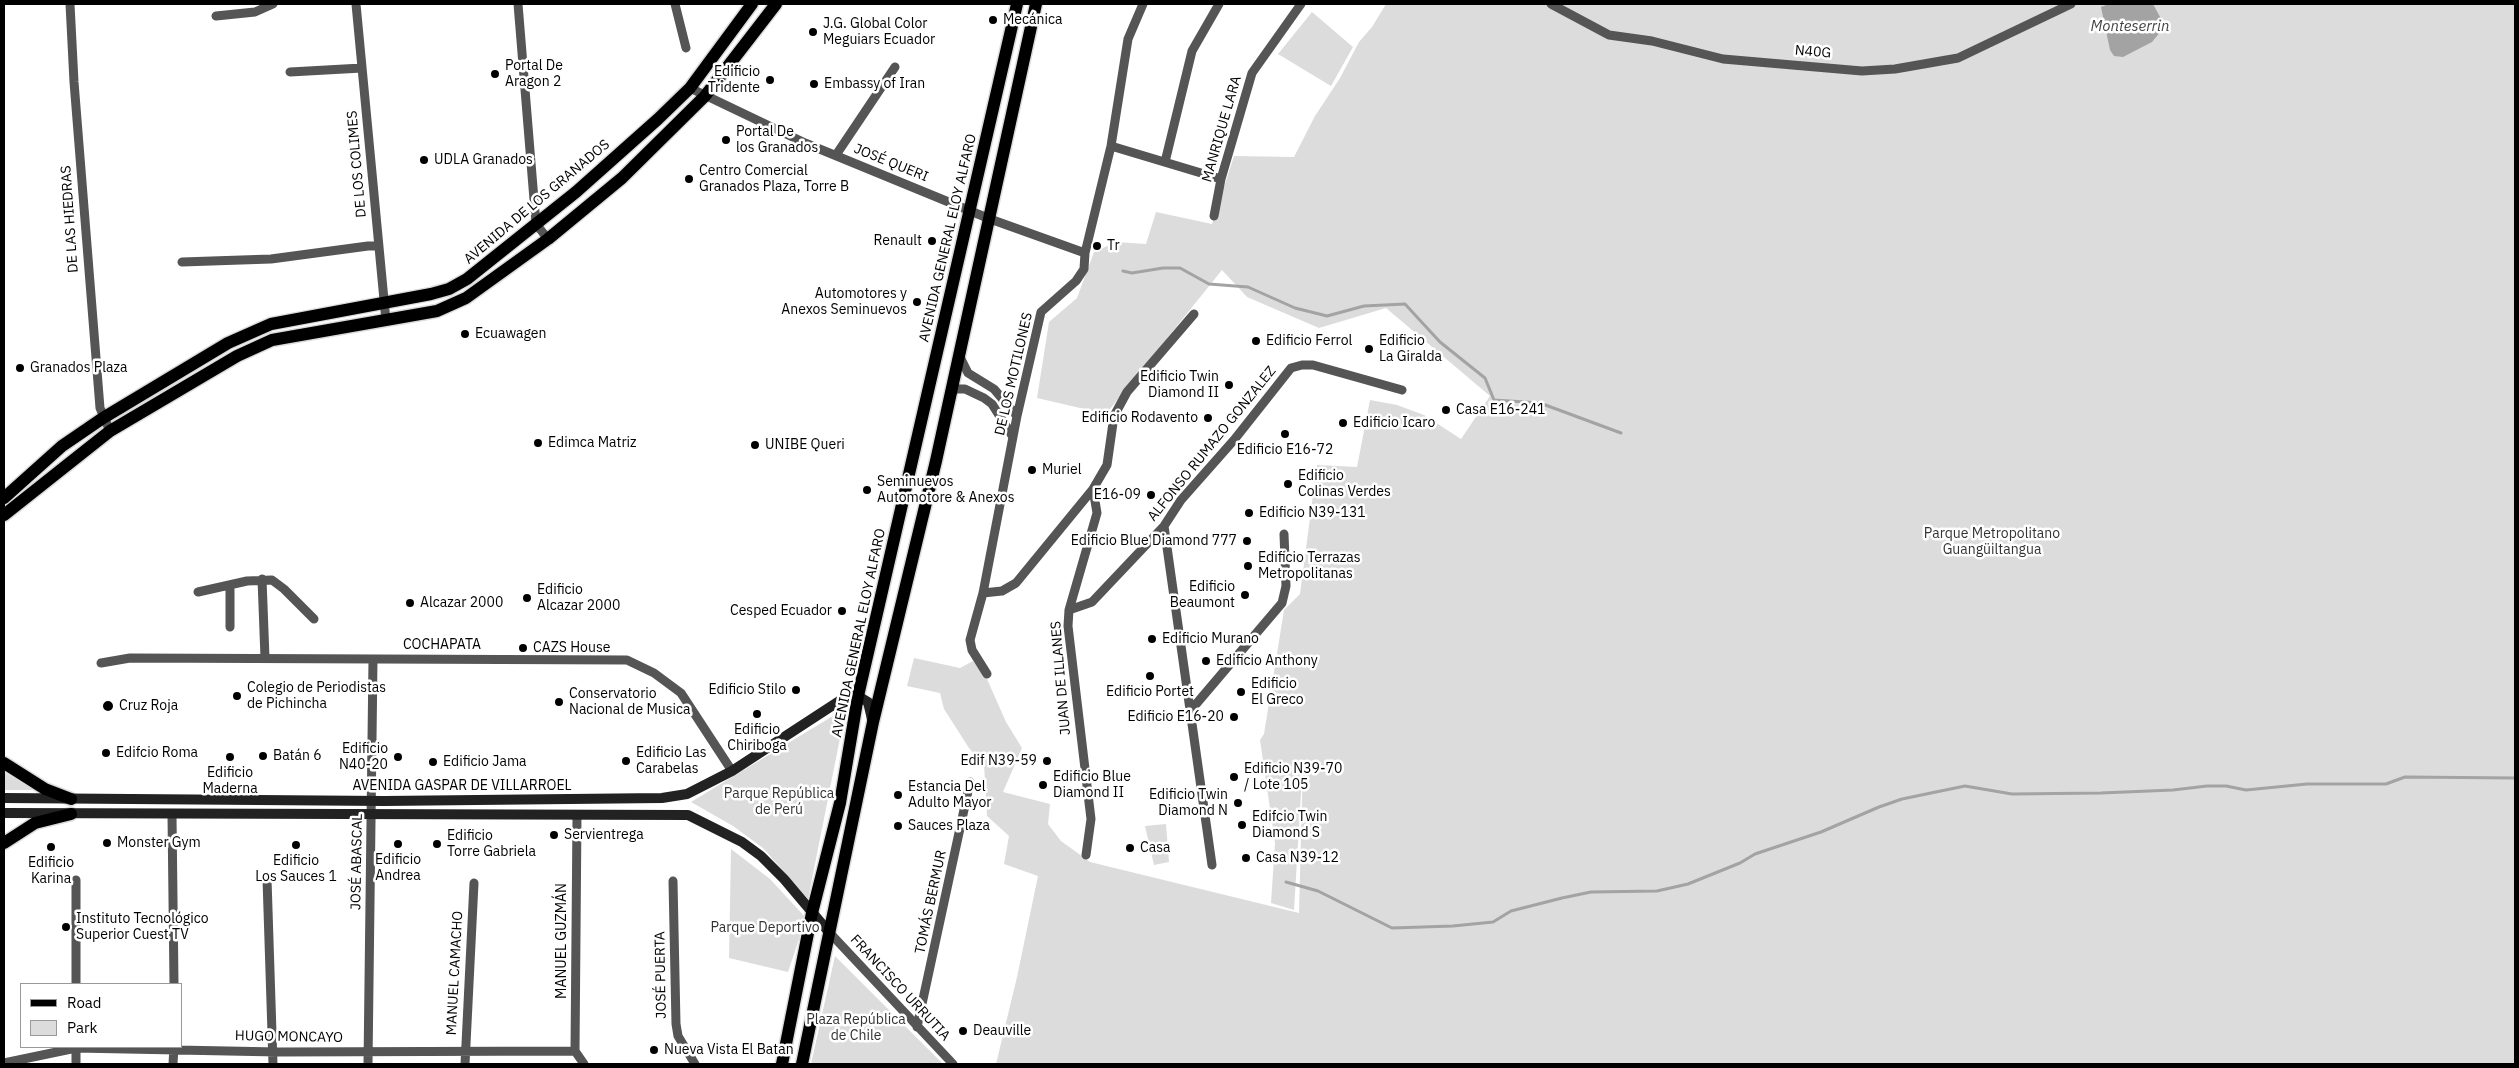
<!DOCTYPE html>
<html>
<head>
<meta charset="utf-8">
<style>
  body { margin:0 }
  #map { position:relative; width:2519px; height:1068px; overflow:hidden; background:#fff; font-family:"IBM Plex Sans",sans-serif }
  canvas { display:block }
  .frame { position:absolute; inset:0; border:5px solid #000; pointer-events:none }
  .legend { position:absolute; left:20px; top:983px; width:162px; height:65px; box-sizing:border-box; background:#fff; border:1px solid #999; margin:0; padding:6px 9px; list-style:none; font-size:15px; color:#000 }
  .legend li { display:flex; align-items:center; gap:10px; height:25px }
  .legend b { width:25px; border:1px solid #999 }
</style>
</head>
<body>
<div id="map">
<canvas width="2519" height="1068"></canvas>
<div class="frame"></div>
<ul class="legend">
<li><b style="height:6px;background:#000"></b>Road</li>
<li><b style="height:14px;background:#dcdcdc"></b>Park</li>
</ul>
</div>
<script>
const ctx = document.querySelector('canvas').getContext('2d');
ctx.lineJoin = 'round';
function fill(path, color) {
  ctx.fillStyle = color;
  ctx.fill(path, 'evenodd');
}
function shape(rows) {
  const path = new Path2D();
  for (const r of rows) {
    path.moveTo(r[0], r[1]);
    for (let i = 2; i < r.length; i += 2) path.lineTo(r[i], r[i + 1]);
  }
  return path;
}
function stroke(path, color, width, dash) {
  ctx.strokeStyle = color;
  ctx.lineWidth = width;
  ctx.lineCap = dash ? 'butt' : 'round';
  ctx.setLineDash(dash || []);
  ctx.stroke(path);
}
function drawText(font, color, halo, rows, align = 'center') {
  ctx.font = font + ' "IBM Plex Sans",sans-serif';
  ctx.lineWidth = 5;
  ctx.setLineDash([]);
  ctx.textBaseline = 'middle';
  ctx.strokeStyle = halo;
  ctx.fillStyle = color;
  for (const [text, x, y, turn = 0] of rows) {
    ctx.save();
    ctx.translate(x, y);
    ctx.rotate((+turn || 0) * Math.PI / 180);
    ctx.textAlign = isNaN(turn) ? turn : align;
    if (halo) ctx.strokeText(text, 0, 0);
    ctx.fillText(text, 0, 0);
    ctx.restore();
  }
}
const green = shape([
  [1386,4,2515,4,2515,1064,996,1064,1017,977,1038,876,1004,864,1009,836,987,816,984,764,969,748,944,709,940,693,907,686,914,658,960,668,973,661,987,679,1006,722,1022,748,1003,792,1050,804,1048,824,1061,841,1090,862,1299,913,1303,761,1294,910,1271,903,1275,843,1260,740,1264,734,1284,610,1300,594,1317,465,1357,467,1370,400,1397,405,1424,415,1461,439,1490,396,1386,308,1319,328,1247,297,1222,270,1106,414,1037,398,1049,322,1077,298,1094,252,1116,242,1146,244,1156,212,1212,224,1234,156,1294,157,1315,116,1340,78,1359,42,1372,27],
  [1312,12,1353,47,1331,86,1278,54],
  [846,708,808,899,763,848,733,826,691,802],
  [4,772,34,790,4,790],
  [1166,824,1169,862,1154,865,1145,826],
  [731,849,770,879,806,918,788,972,729,958],
  [835,956,943,1064,811,1064]
]);
const water = shape([
  [2109,4,2153,4,2165,26,2152,42,2123,57,2114,56,2110,50,2101,7]
]);
const stream = shape([
  [1123,271,1132,273,1163,268,1180,268,1209,284,1248,287,1295,308,1327,316,1364,306,1405,304,1440,342,1485,378,1494,400,1540,403,1621,433],
  [1286,882,1318,891,1392,928,1453,926,1493,922,1511,911,1562,898,1591,892,1657,891,1688,884,1740,863,1755,854,1821,832,1879,807,1902,799,1965,786,2012,794,2101,793,2173,790,2207,786,2226,786,2246,790,2307,784,2386,784,2405,777,2515,778]
]);
const minor = shape([
  [70,4,74,82,100,408,110,431],
  [356,4,386,321],
  [518,4,536,224,548,239],
  [675,4,686,48],
  [1551,4,1609,35,1652,41,1723,59,1862,71,1895,69,1958,58,2071,4],
  [216,16,255,12,273,4],
  [290,72,362,68],
  [690,88,805,143,990,219,1085,253],
  [1111,146,1221,179],
  [836,155,895,67],
  [1165,162,1192,51,1219,4],
  [1214,216,1221,179,1252,73,1301,4],
  [182,262,271,259,368,246,379,246],
  [959,355,968,373,994,389,1017,416],
  [951,389,965,389,984,398,992,404,1013,437],
  [1164,526,1212,865],
  [262,579,265,658],
  [198,592,247,581,272,580,284,589,314,619],
  [983,593,1002,591,1016,583,1093,489,1107,465,1114,416,1127,392,1194,314],
  [1069,610,1092,602,1164,526,1181,500,1234,440,1291,368,1302,365,1313,365,1402,390],
  [230,627,230,585],
  [101,663,130,658,627,660,654,673,681,693,732,771],
  [987,674,972,650,970,640,983,593,1017,416,1041,312,1076,281,1084,269,1085,253,1111,146,1128,39,1143,4],
  [1191,710,1282,603,1286,586,1284,534],
  [172,815,174,984],
  [577,815,575,1051,584,1064],
  [1086,855,1091,819,1068,626,1069,610,1097,513,1093,489],
  [267,879,273,1064],
  [76,880,76,984],
  [673,881,676,1024,678,1036,695,1064],
  [828,931,953,1064],
  [917,1027,970,782],
  [4,1063,76,1048,278,1052,575,1051],
  [76,1064,76,1047],
  [173,1064,174,1047],
  [368,1064,373,659],
  [465,1064,474,883]
]);
const secondary = shape([
  [4,798,384,801,662,798,687,794,732,771,847,696,858,696,868,702,872,719],
  [4,813,688,815,742,842,761,856,784,879,828,931]
]);
const primary = shape([
  [4,498,62,446,103,418,228,343,271,324,431,294,449,289,467,279,576,192,658,119,690,88,752,4],
  [4,515,110,431,237,356,272,340,437,311,466,298,548,239,622,178,705,96,776,4],
  [4,763,45,789,71,799],
  [4,843,35,823,71,814],
  [782,1064,812,913,840,803,858,696,1017,4],
  [802,1064,873,722,936,461,1036,4]
]);
const markers = [
  [993,20,5,"#000"],
  [813,32,5,"#000"],
  [495,74,5,"#000"],
  [770,80,5,"#000"],
  [814,84,5,"#000"],
  [726,140,5,"#000"],
  [424,160,5,"#000"],
  [689,179,5,"#000"],
  [932,241,5,"#000"],
  [1097,246,5,"#000"],
  [917,302,5,"#000"],
  [465,334,5,"#000"],
  [1256,341,5,"#000"],
  [1369,349,5,"#000"],
  [20,368,5,"#000"],
  [1229,385,5,"#000"],
  [1446,410,5,"#000"],
  [1208,418,5,"#000"],
  [1343,423,5,"#000"],
  [1285,434,5,"#000"],
  [538,443,5,"#000"],
  [755,445,5,"#000"],
  [1032,470,5,"#000"],
  [1288,484,5,"#000"],
  [867,490,5,"#000"],
  [1151,495,5,"#000"],
  [1249,513,5,"#000"],
  [1247,541,5,"#000"],
  [1248,566,5,"#000"],
  [1245,595,5,"#000"],
  [527,598,5,"#000"],
  [410,603,5,"#000"],
  [842,611,5,"#000"],
  [1152,639,5,"#000"],
  [523,648,5,"#000"],
  [1206,661,5,"#000"],
  [1150,676,5,"#000"],
  [796,690,5,"#000"],
  [1241,692,5,"#000"],
  [237,696,5,"#000"],
  [559,702,5,"#000"],
  [108,706,6,"#000"],
  [757,714,5,"#000"],
  [1234,717,5,"#000"],
  [106,753,5,"#000"],
  [263,756,5,"#000"],
  [230,757,5,"#000"],
  [398,757,5,"#000"],
  [626,761,5,"#000"],
  [1047,761,5,"#000"],
  [433,762,5,"#000"],
  [1234,777,5,"#000"],
  [1043,785,5,"#000"],
  [898,795,5,"#000"],
  [1238,803,5,"#000"],
  [1242,825,5,"#000"],
  [898,826,5,"#000"],
  [554,835,5,"#000"],
  [107,843,5,"#000"],
  [398,844,5,"#000"],
  [437,844,5,"#000"],
  [296,845,5,"#000"],
  [51,847,5,"#000"],
  [1130,848,5,"#000"],
  [1246,858,5,"#000"],
  [66,927,5,"#000"],
  [963,1031,5,"#000"],
  [654,1050,5,"#000"]
];
const poiNames = [
  ["Mecánica",1003,20],
  ["J.G. Global Color",823,24],
  ["Meguiars Ecuador",823,40],
  ["Portal De",505,66],
  ["Aragon 2",505,82],
  ["Edificio",760,72,"right"],
  ["Tridente",760,88,"right"],
  ["Embassy of Iran",824,84],
  ["Portal De",736,132],
  ["los Granados",736,148],
  ["UDLA Granados",434,160],
  ["Centro Comercial",699,171],
  ["Granados Plaza, Torre B",699,187],
  ["Renault",922,241,"right"],
  ["Tr",1107,246],
  ["Automotores y",907,294,"right"],
  ["Anexos Seminuevos",907,310,"right"],
  ["Ecuawagen",475,334],
  ["Edificio Ferrol",1266,341],
  ["Edificio",1379,341],
  ["La Giralda",1379,357],
  ["Granados Plaza",30,368],
  ["Edificio Twin",1219,377,"right"],
  ["Diamond II",1219,393,"right"],
  ["Casa E16-241",1456,410],
  ["Edificio Rodavento",1198,418,"right"],
  ["Edificio Icaro",1353,423],
  ["Edimca Matriz",548,443],
  ["UNIBE Queri",765,445],
  ["Edificio E16-72",1285,450,"center"],
  ["Muriel",1042,470],
  ["Edificio",1298,476],
  ["Colinas Verdes",1298,492],
  ["Seminuevos",877,482],
  ["Automotore & Anexos",877,498],
  ["E16-09",1141,495,"right"],
  ["Edificio N39-131",1259,513],
  ["Edificio Blue Diamond 777",1237,541,"right"],
  ["Edificio Terrazas",1258,558],
  ["Metropolitanas",1258,574],
  ["Edificio",1235,587,"right"],
  ["Beaumont",1235,603,"right"],
  ["Edificio",537,590],
  ["Alcazar 2000",537,606],
  ["Alcazar 2000",420,603],
  ["Cesped Ecuador",832,611,"right"],
  ["Edificio Murano",1162,639],
  ["CAZS House",533,648],
  ["Edificio Anthony",1216,661],
  ["Edificio",1251,684],
  ["El Greco",1251,700],
  ["Colegio de Periodistas",247,688],
  ["de Pichincha",247,704],
  ["Edificio Stilo",786,690,"right"],
  ["Edificio Portet",1150,692,"center"],
  ["Conservatorio",569,694],
  ["Nacional de Musica",569,710],
  ["Cruz Roja",119,706],
  ["Edificio E16-20",1224,717,"right"],
  ["Edificio",757,730,"center"],
  ["Chiriboga",757,746,"center"],
  ["Edificio",388,749,"right"],
  ["N40-20",388,765,"right"],
  ["Edifcio Roma",116,753],
  ["Edificio Las",636,753],
  ["Carabelas",636,769],
  ["Batán 6",273,756],
  ["Edif N39-59",1037,761,"right"],
  ["Edificio Jama",443,762],
  ["Edificio N39-70",1244,769],
  ["/ Lote 105",1244,785],
  ["Edificio",230,773,"center"],
  ["Maderna",230,789,"center"],
  ["Edificio Blue",1053,777],
  ["Diamond II",1053,793],
  ["Estancia Del",908,787],
  ["Adulto Mayor",908,803],
  ["Edificio Twin",1228,795,"right"],
  ["Diamond N",1228,811,"right"],
  ["Edifcio Twin",1252,817],
  ["Diamond S",1252,833],
  ["Sauces Plaza",908,826],
  ["Servientrega",564,835],
  ["Edificio",447,836],
  ["Torre Gabriela",447,852],
  ["Monster Gym",117,843],
  ["Casa",1140,848],
  ["Casa N39-12",1256,858],
  ["Edificio",398,860,"center"],
  ["Andrea",398,876,"center"],
  ["Edificio",296,861,"center"],
  ["Los Sauces 1",296,877,"center"],
  ["Edificio",51,863,"center"],
  ["Karina",51,879,"center"],
  ["Instituto Tecnológico",76,919],
  ["Superior Cuest TV",76,935],
  ["Deauville",973,1031],
  ["Nueva Vista El Batan",664,1050]
];
const streetNames = [
  ["N40G",1813,52,5],
  ["MANRIQUE LARA",1222,129,-74],
  ["JOSÉ QUERI",891,163,22],
  ["DE LOS COLIMES",357,164,-95],
  ["AVENIDA DE LOS GRANADOS",537,202,-40],
  ["DE LAS HIEDRAS",70,219,-94],
  ["AVENIDA GENERAL ELOY ALFARO",948,238,-77],
  ["DE LOS MOTILONES",1014,374,-77],
  ["ALFONSO RUMAZO GONZALEZ",1212,444,-51],
  ["AVENIDA GENERAL ELOY ALFARO",859,633,-78],
  ["COCHAPATA",442,645],
  ["JUAN DE ILLANES",1061,678,-95],
  ["AVENIDA GASPAR DE VILLARROEL",462,786],
  ["JOSÉ ABASCAL",357,862,-89],
  ["TOMÁS BERMUR",931,902,-78],
  ["MANUEL GUZMÁN",562,941,-90],
  ["MANUEL CAMACHO",455,973,-87],
  ["JOSÉ PUERTA",661,975,-91],
  ["FRANCISCO URRUTIA",900,988,47],
  ["HUGO MONCAYO",289,1037,1]
];
const parkNames = [
  ["Parque Metropolitano",1992,534],
  ["Guangüiltangua",1992,550],
  ["Parque República",779,794],
  ["de Perú",779,810],
  ["Parque Deportivo",765,928],
  ["Plaza República",856,1020],
  ["de Chile",856,1036]
];
const waterNames = [
  ["Monteserrin",2130,27]
];
fill(green, '#dcdcdc');
fill(water, '#a3a3a3');
stroke(stream, '#a3a3a3', 3);
stroke(primary, '#dbdbdb', 15);
stroke(minor, '#555', 9);
stroke(secondary, '#222', 10);
stroke(primary, '#000', 12);
for (const [x, y, r, color] of markers) {
  const dot = new Path2D();
  dot.arc(x, y, r, 0, 2 * Math.PI);
  ctx.fillStyle = color;
  ctx.fill(dot);
  stroke(dot, '#fff', 2);
}
drawText('14px', '#000', '#fff', poiNames, 'left');
drawText('14px', '#000', '#fff', streetNames);
drawText('14px', '#333', '#fff', parkNames);
drawText('italic 15px', '#444', '#fff', waterNames);
</script>
</body>
</html>
